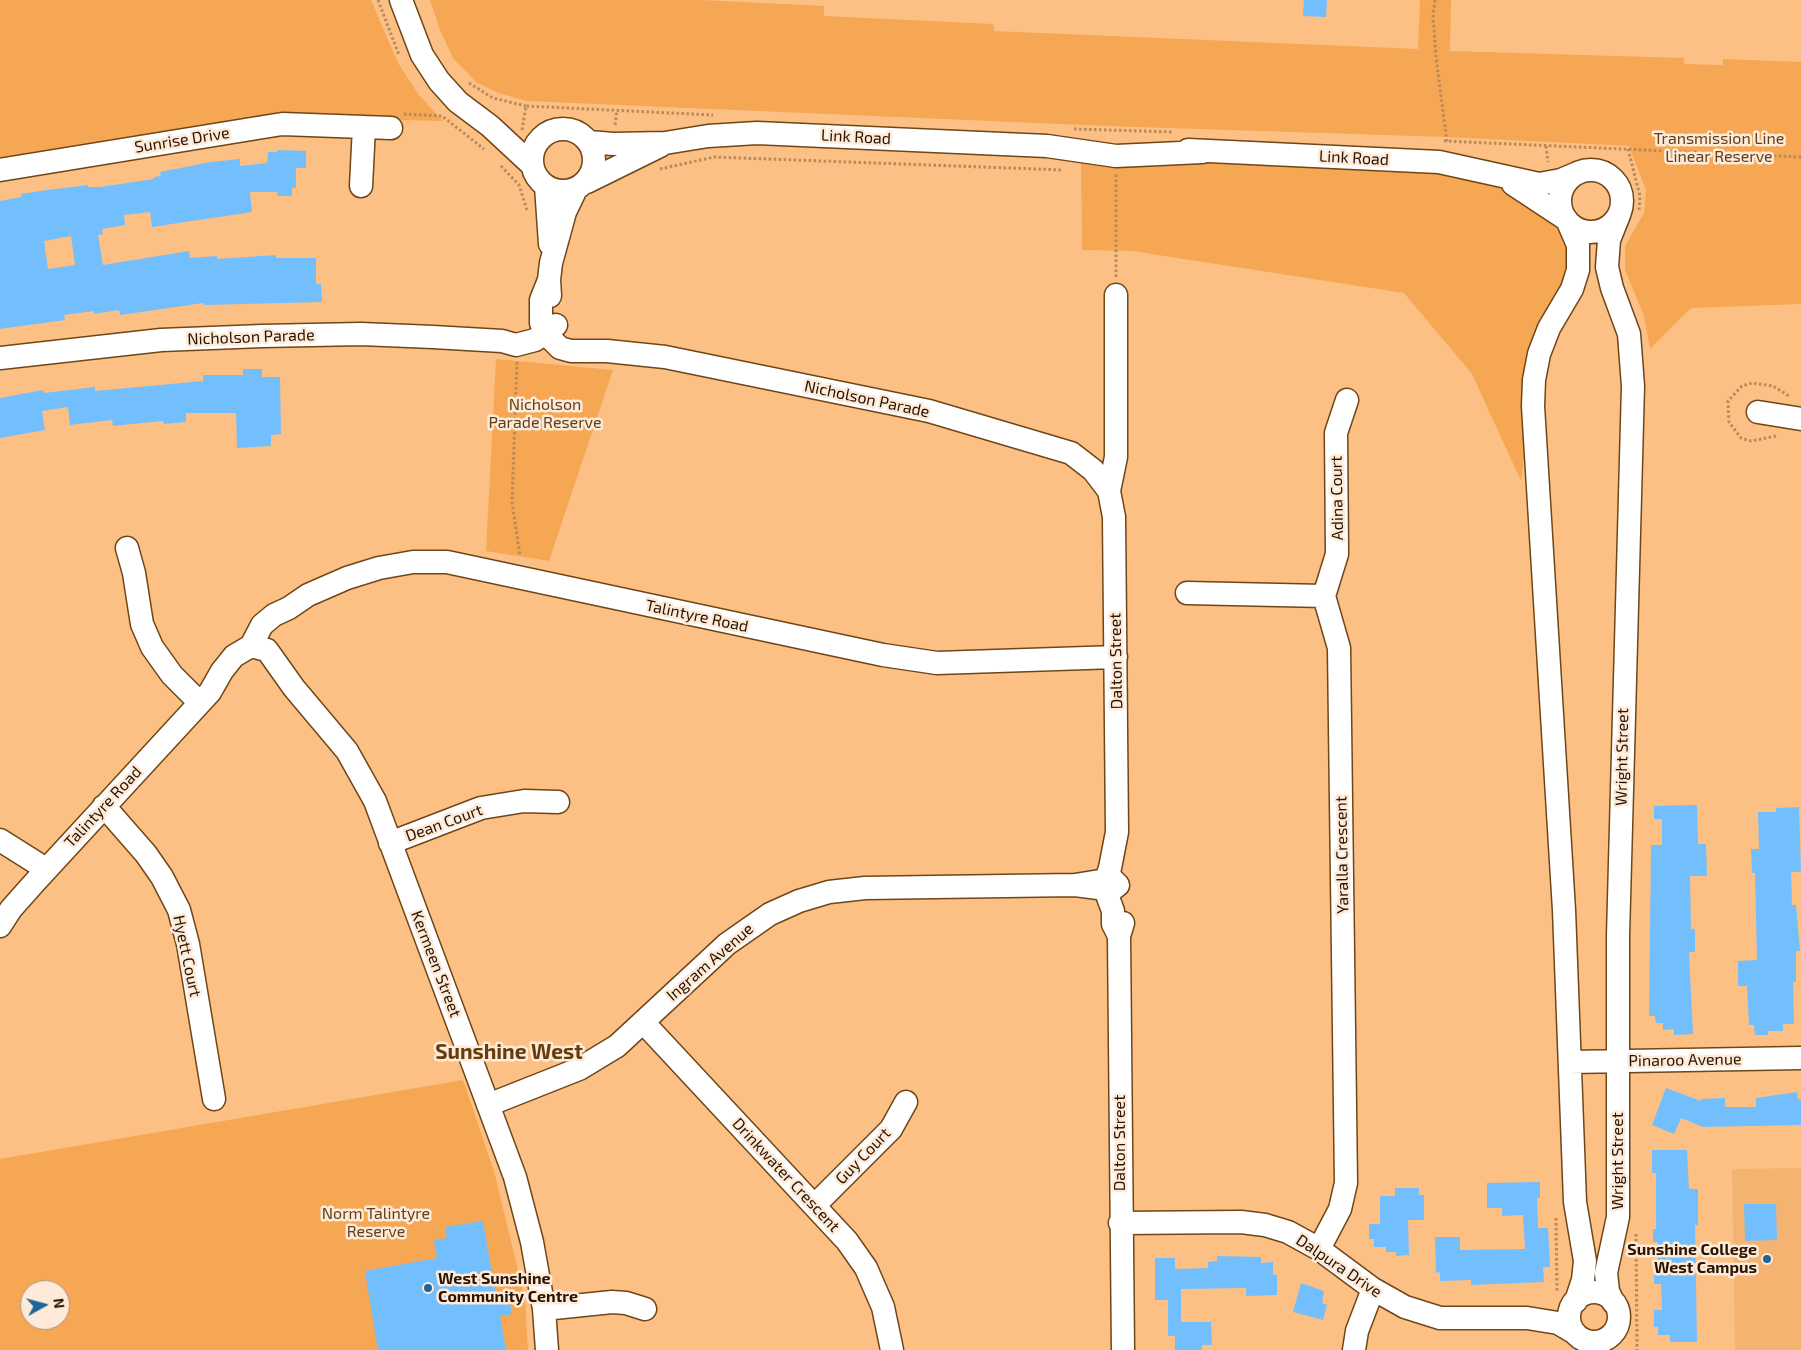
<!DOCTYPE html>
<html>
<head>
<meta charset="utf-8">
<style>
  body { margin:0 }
  #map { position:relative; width:1801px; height:1350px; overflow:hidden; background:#fcc084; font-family:"Exo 2",sans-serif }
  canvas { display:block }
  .north { position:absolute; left:20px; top:1280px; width:50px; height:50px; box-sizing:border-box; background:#fdead9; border:1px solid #a99482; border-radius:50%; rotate:83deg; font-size:14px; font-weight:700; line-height:20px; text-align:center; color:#2a1400 }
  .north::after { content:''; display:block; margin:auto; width:18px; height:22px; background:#1d6498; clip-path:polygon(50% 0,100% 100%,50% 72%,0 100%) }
</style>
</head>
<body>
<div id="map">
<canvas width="1801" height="1350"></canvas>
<div class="north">N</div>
</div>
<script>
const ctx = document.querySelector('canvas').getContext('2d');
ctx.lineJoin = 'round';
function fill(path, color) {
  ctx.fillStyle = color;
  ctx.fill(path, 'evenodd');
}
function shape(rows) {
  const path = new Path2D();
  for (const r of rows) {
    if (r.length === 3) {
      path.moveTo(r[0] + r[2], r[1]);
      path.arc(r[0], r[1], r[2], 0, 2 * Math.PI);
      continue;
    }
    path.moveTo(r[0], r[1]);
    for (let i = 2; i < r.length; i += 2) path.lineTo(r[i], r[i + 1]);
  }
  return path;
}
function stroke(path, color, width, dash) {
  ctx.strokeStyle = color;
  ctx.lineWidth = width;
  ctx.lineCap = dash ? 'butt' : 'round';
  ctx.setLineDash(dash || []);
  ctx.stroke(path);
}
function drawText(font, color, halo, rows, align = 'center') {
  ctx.font = font + ' "Exo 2",sans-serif';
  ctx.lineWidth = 5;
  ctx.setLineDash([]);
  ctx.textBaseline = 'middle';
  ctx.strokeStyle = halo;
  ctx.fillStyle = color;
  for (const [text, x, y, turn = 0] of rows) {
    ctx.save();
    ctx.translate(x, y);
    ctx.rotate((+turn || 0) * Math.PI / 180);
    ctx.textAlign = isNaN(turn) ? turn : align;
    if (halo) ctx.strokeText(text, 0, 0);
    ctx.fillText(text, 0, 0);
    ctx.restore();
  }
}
const built = shape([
  [1801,1168,1801,1350,1735,1350,1732,1169]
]);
const green = shape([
  [0,0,371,0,398,63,419,95,443,121,282,117,0,163],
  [430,0,701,0,824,6,824,16,993,24,994,31,1418,49,1420,0,1451,0,1450,51,1684,58,1684,64,1723,65,1723,59,1801,62,1801,304,1691,308,1650,349,1644,316,1625,270,1625,246,1644,213,1646,190,1629,146,1447,137,1106,126,527,101,498,93,476,82,453,58,440,30],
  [1081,159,1340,166,1431,171,1473,179,1503,189,1560,224,1570,245,1567,266,1559,291,1526,441,1521,481,1472,374,1404,293,1132,251,1082,250],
  [496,359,613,370,549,561,486,551],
  [463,1080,494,1171,525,1299,528,1350,0,1350,0,1159],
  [30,1290,60,1290,60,1320,30,1320]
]);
const building = shape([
  [1304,0,1327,0,1326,17,1303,16],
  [277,150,306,151,306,168,296,168,296,188,292,188,292,196,278,196,277,192,250,192,252,212,152,227,150,212,124,215,125,225,102,229,103,234,98,235,103,265,189,251,190,258,217,256,217,259,276,255,276,258,316,258,316,284,321,284,322,302,204,305,203,303,120,315,119,310,94,314,94,311,64,315,65,320,0,329,0,201,21,197,21,194,47,190,88,185,88,187,100,187,154,179,154,177,161,176,160,172,211,162,240,159,240,166,267,163,268,152,277,152],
  [71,236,75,265,48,269,44,241],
  [243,369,262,369,262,377,280,377,281,434,271,435,271,446,237,448,236,413,186,413,186,422,164,424,163,421,113,426,112,420,70,425,68,407,42,411,45,430,0,438,0,398,43,390,44,393,95,387,95,391,203,381,203,375,243,375],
  [1697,805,1698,844,1706,844,1707,876,1690,876,1691,929,1695,929,1695,952,1689,952,1693,1034,1674,1035,1674,1029,1663,1030,1663,1023,1656,1023,1655,1016,1649,1016,1651,845,1662,845,1662,819,1654,819,1654,806],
  [1799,807,1801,872,1791,872,1792,905,1796,905,1800,951,1796,951,1796,982,1793,982,1794,1024,1783,1024,1783,1031,1768,1031,1768,1035,1755,1035,1754,1025,1749,1025,1747,986,1738,986,1738,961,1757,960,1755,873,1752,873,1751,849,1759,849,1758,812,1776,812,1776,808],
  [1666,1088,1701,1101,1701,1099,1725,1098,1725,1107,1756,1107,1756,1098,1797,1092,1798,1099,1801,1099,1801,1125,1703,1127,1681,1118,1674,1134,1652,1125],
  [1652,1150,1687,1150,1689,1189,1698,1189,1698,1225,1695,1225,1697,1342,1670,1342,1670,1335,1658,1335,1658,1327,1654,1327,1654,1310,1662,1310,1661,1284,1654,1284,1654,1269,1658,1269,1658,1242,1653,1242,1653,1229,1656,1229,1656,1173,1652,1173],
  [1540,1182,1540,1198,1537,1198,1538,1228,1548,1228,1550,1267,1543,1267,1544,1282,1471,1285,1471,1280,1440,1281,1440,1272,1436,1273,1435,1237,1460,1237,1460,1250,1525,1249,1523,1215,1502,1216,1502,1208,1487,1208,1487,1183],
  [1395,1188,1419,1188,1419,1195,1424,1195,1424,1220,1408,1220,1409,1255,1396,1256,1396,1252,1386,1252,1386,1247,1374,1247,1374,1239,1369,1239,1369,1224,1380,1224,1380,1196,1395,1196],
  [1744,1204,1776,1204,1777,1240,1745,1241],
  [483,1221,496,1296,508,1294,512,1314,500,1316,506,1350,378,1350,365,1271,437,1258,434,1240,447,1238,445,1227],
  [1217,1256,1261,1257,1261,1263,1273,1262,1273,1275,1277,1275,1277,1295,1246,1296,1246,1288,1181,1289,1181,1322,1211,1322,1212,1345,1202,1345,1202,1350,1175,1350,1175,1336,1168,1336,1168,1300,1155,1300,1155,1258,1175,1258,1175,1269,1208,1268,1208,1262,1217,1261],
  [1301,1283,1324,1291,1322,1303,1327,1305,1323,1320,1293,1312]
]);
const path = shape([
  [378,0,399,55],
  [1435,0,1433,16,1436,57,1447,142],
  [469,83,493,98,526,106],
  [404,114,442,116,484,149],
  [615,125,617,110],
  [1074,129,1173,132],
  [522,130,526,106,713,115],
  [1444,141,1801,157],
  [1546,146,1548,162],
  [1628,149,1640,196,1639,212],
  [501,166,519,185,527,210],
  [660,169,714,157,1063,170],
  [1116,277,1116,173],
  [517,362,512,502,520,556],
  [1776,436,1751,441,1741,438,1729,422,1728,401,1742,386,1752,383,1773,386,1789,396],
  [1556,1218,1557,1292],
  [1636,1234,1637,1350]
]);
const minor = shape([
  [401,0,422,55,439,81,458,102,490,126,532,165],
  [563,160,31],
  [589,142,613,144,665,143,708,136,757,133,1047,146,1116,156,1202,152],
  [1188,150,1439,162,1539,184,1561,180,1580,172],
  [1591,201,31],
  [0,170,282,124,391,128],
  [587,182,660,146],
  [1513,184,1566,219],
  [361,186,364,127],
  [546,186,550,244],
  [1568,222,1578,245,1578,270,1572,289,1549,328,1539,354,1534,380,1533,406,1564,910,1575,1202,1585,1261,1583,1280,1576,1301],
  [549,280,541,300,541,323,545,333,560,348,571,351,607,351,665,357,929,411,1071,453,1093,470,1109,491],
  [1116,295,1116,457,1109,491,1114,517,1117,832,1110,868,1106,880,1106,892,1113,911,1113,924,1119,936],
  [550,296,549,280,551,263,565,212,576,189],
  [0,358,161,340,262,336,361,334,433,337,502,341,516,345,535,340,556,325],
  [1758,412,1801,419],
  [127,548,134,573,142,624,152,647,172,675,200,703],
  [1187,593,1324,596,1339,648,1346,1183,1340,1209,1319,1249],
  [1324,596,1337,554,1336,433,1347,400],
  [251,646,267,650,294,688,347,751,375,801,515,1177,532,1242,544,1309,547,1350],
  [104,806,146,854,162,877,179,910,188,944,214,1099],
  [0,840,46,869],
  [390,843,481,808,524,801,558,802],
  [0,926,11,909,35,882,210,692,222,671,234,656,251,646,262,625,274,615,289,608,308,595,347,578,379,568,413,562,447,562,883,655,937,663,1116,657],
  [643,1022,847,1241,866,1268,883,1307,892,1350],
  [1570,1062,1801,1058],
  [488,1105,579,1069,617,1046,727,944,770,914,799,901,829,892,865,888,1075,885,1106,889,1113,889,1118,885,1113,880,1106,880,1075,885],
  [815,1205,891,1129,906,1102],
  [1120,1223,1241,1222,1265,1225,1288,1232,1319,1249,1373,1289,1405,1307,1440,1318,1527,1318,1558,1323,1575,1333],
  [1594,1317,25],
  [1613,1302,1608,1291,1606,1273,1618,1217,1618,936,1633,386,1629,334,1612,288,1607,267,1609,240,1619,215],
  [544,1309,612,1302,626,1303,645,1309],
  [1123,1350,1119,936,1123,923],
  [1354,1350,1357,1331,1373,1289]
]);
const markers = [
  [1767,1259,5,"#1d6498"],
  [428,1288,5,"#1d6498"]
];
const streetNames = [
  ["Link Road",856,137,3],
  ["Sunrise Drive",182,140,-9],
  ["Link Road",1354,158,3],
  ["Nicholson Parade",251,337,-2],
  ["Nicholson Parade",867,399,12],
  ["Adina Court",1337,498,-91],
  ["Talintyre Road",697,616,12],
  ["Dalton Street",1116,661,-91],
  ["Wright Street",1622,757,-89],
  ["Talintyre Road",103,807,-47],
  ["Dean Court",444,823,-20],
  ["Yaralla Crescent",1342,855,-91],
  ["Hyett Court",187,956,78],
  ["Ingram Avenue",710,962,-41],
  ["Kermeen Street",436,964,69],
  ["Pinaroo Avenue",1685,1060,-1],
  ["Dalton Street",1120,1143,-90],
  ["Guy Court",863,1156,-46],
  ["Wright Street",1618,1161,-90],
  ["Drinkwater Crescent",786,1175,47],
  ["Dalpura Drive",1339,1266,34]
];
const parkNames = [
  ["Transmission Line",1719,139],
  ["Linear Reserve",1719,157],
  ["Nicholson",545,405],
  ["Parade Reserve",545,423],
  ["Norm Talintyre",376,1214],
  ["Reserve",376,1232]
];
const poiNames = [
  ["Sunshine College",1757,1250],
  ["West Campus",1757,1268],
  ["West Sunshine",438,1279,"left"],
  ["Community Centre",438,1297,"left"]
];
const districtNames = [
  ["Sunshine West",509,1052]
];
fill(built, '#f4b371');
fill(green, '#f5a754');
fill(building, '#73bffe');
stroke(minor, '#6f4618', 25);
stroke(path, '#b9895a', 3, [2.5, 2.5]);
stroke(minor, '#fff', 22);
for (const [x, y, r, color] of markers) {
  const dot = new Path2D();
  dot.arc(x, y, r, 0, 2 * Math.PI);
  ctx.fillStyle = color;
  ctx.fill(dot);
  stroke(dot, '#fdead9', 2);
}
drawText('16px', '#2a1400', '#fdead9', streetNames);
drawText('16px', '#613f19', '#fdead9', parkNames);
drawText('bold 16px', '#2a1400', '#fdead9', poiNames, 'right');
drawText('bold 21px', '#653d0b', '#fdead9', districtNames);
</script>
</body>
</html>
